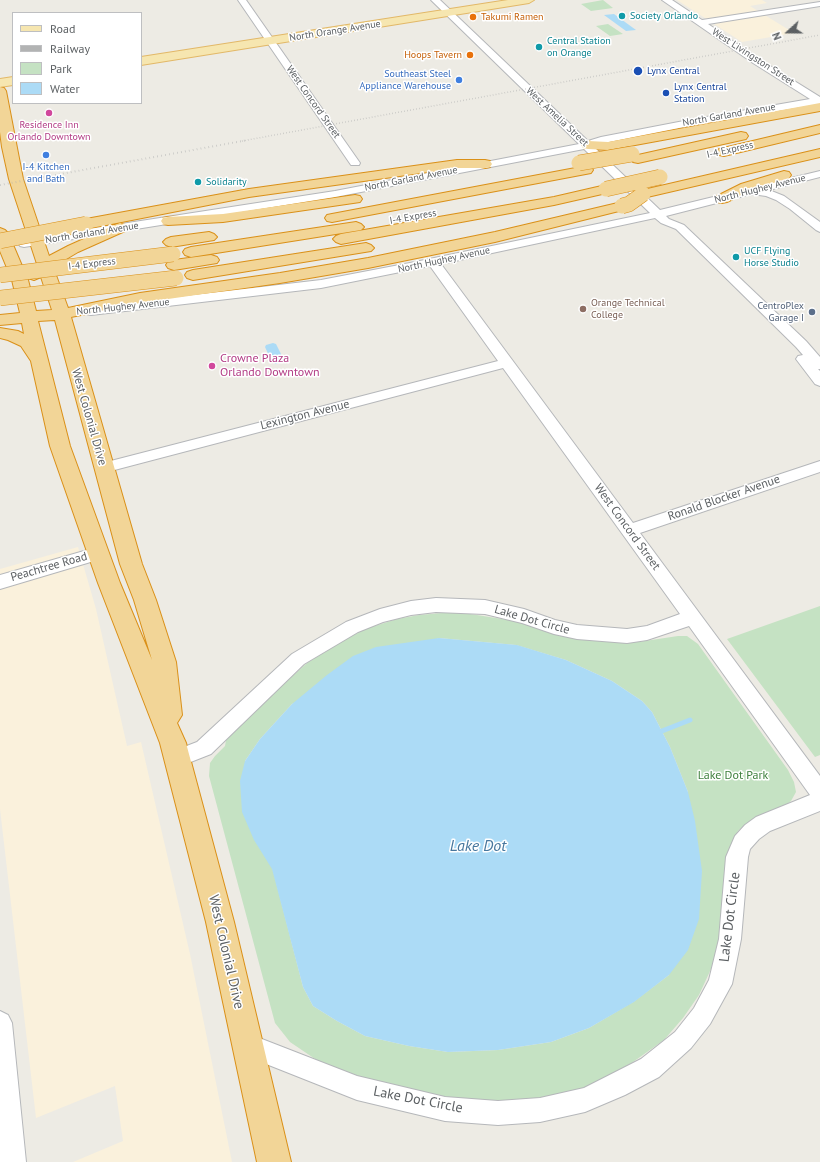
<!DOCTYPE html>
<html>
<head>
<meta charset="utf-8">
<style>
  body { margin:0 }
  #map { position:relative; width:820px; height:1162px; overflow:hidden; background:#edebe4; font-family:"PT Sans",sans-serif }
  canvas { display:block }
  .legend { position:absolute; left:12px; top:12px; width:130px; height:92px; box-sizing:border-box; background:#fff; border:1px solid #bebfc1; margin:0; padding:5px 7px; list-style:none; font-size:12px; color:#5c6063 }
  .legend li { display:flex; align-items:center; gap:8px; height:20px }
  .legend b { width:20px; border:1px solid #bebfc1 }
  .north { position:absolute; left:768px; top:12px; width:40px; height:40px; -webkit-text-stroke:3px #fff; paint-order:stroke; rotate:249deg; font-size:11px; font-weight:700; line-height:16px; text-align:center; color:#5c6063 }
  .north::after { content:''; display:block; margin:auto; width:14px; height:18px; background:#5c6063; clip-path:polygon(50% 0,100% 100%,50% 72%,0 100%) }
</style>
</head>
<body>
<div id="map">
<canvas width="820" height="1162"></canvas>
<ul class="legend">
<li><b style="height:5px;background:#f6e6b0"></b>Road</li>
<li><b style="height:5px;background:#b2b3b3"></b>Railway</li>
<li><b style="height:11px;background:#c5e2c3"></b>Park</li>
<li><b style="height:11px;background:#acdbf6"></b>Water</li>
</ul>
<div class="north">N</div>
</div>
<script>
const ctx = document.querySelector('canvas').getContext('2d');
ctx.lineJoin = 'round';
function fill(path, color) {
  ctx.fillStyle = color;
  ctx.fill(path, 'evenodd');
}
function shape(rows) {
  const path = new Path2D();
  for (const r of rows) {
    path.moveTo(r[0], r[1]);
    for (let i = 2; i < r.length; i += 2) path.lineTo(r[i], r[i + 1]);
  }
  return path;
}
function stroke(path, color, width, dash) {
  ctx.strokeStyle = color;
  ctx.lineWidth = width;
  ctx.lineCap = dash ? 'butt' : 'round';
  ctx.setLineDash(dash || []);
  ctx.stroke(path);
}
function drawText(font, color, halo, rows, align = 'center') {
  ctx.font = font + ' "PT Sans",sans-serif';
  ctx.lineWidth = 3;
  ctx.setLineDash([]);
  ctx.textBaseline = 'middle';
  ctx.strokeStyle = halo;
  ctx.fillStyle = color;
  for (const [text, x, y, turn = 0] of rows) {
    ctx.save();
    ctx.translate(x, y);
    ctx.rotate((+turn || 0) * Math.PI / 180);
    ctx.textAlign = isNaN(turn) ? turn : align;
    if (halo) ctx.strokeText(text, 0, 0);
    ctx.fillText(text, 0, 0);
    ctx.restore();
  }
}
const commercial = shape([
  [677,0,762,0,767,3,750,6,794,33,742,42],
  [78,547,96,609,127,746,141,742,190,954,232,1162,73,1162,123,1141,115,1086,36,1118,0,809,0,569]
]);
const green = shape([
  [603,0,613,8,591,11,581,4],
  [608,24,623,34,610,36,596,26],
  [820,606,820,755,815,757,727,639],
  [442,613,464,613,515,621,580,639,638,642,678,636,687,636,698,644,788,770,794,782,796,792,791,801,782,808,751,820,738,831,732,843,720,939,711,969,699,995,683,1018,664,1040,633,1062,594,1084,564,1095,518,1102,469,1103,362,1081,321,1063,290,1042,275,1023,209,776,210,763,215,756,225,746,227,735,307,663,346,639,365,629,397,619,419,615],
  [439,638,516,645,566,660,612,681,642,701,652,712,670,747,688,792,669,975,633,1002,589,1028,551,1042,498,1050,448,1052,409,1046,365,1036,337,1021,313,1006,303,987,245,761,260,739,292,704]
]);
const water = shape([
  [614,14,636,30,626,31,604,15],
  [273,343,276,344,284,360,282,362,276,364,272,362,265,347,266,345],
  [439,638,517,645,566,660,612,681,642,701,652,712,670,747,688,792,695,821,702,871,699,919,688,950,669,975,634,1002,589,1028,551,1042,498,1050,448,1052,409,1046,365,1036,337,1021,313,1006,303,987,272,869,254,840,242,812,240,781,245,761,260,739,292,704,327,675,353,656,376,647]
]);
const stream = shape([
  [662,731,690,720]
]);
const minor = shape([
  [238,0,246,0,360,163,359,165,351,165,238,0],
  [431,0,440,0,588,141,601,137,689,120,810,99,753,63,662,0,672,0,702,20,820,2,820,6,708,24,759,59,820,97,820,104,689,126,604,143,594,147,660,210,820,171,820,177,769,190,784,196,820,222,820,232,816,230,790,209,776,200,766,196,752,194,666,216,669,219,684,225,806,341,820,357,820,369,818,369,820,371,820,386,815,384,796,359,798,356,803,355,796,347,676,229,661,223,655,218,441,264,633,523,820,461,820,472,640,533,820,776,820,811,770,831,759,839,750,849,748,857,741,939,732,984,710,1024,691,1048,659,1077,625,1095,585,1112,540,1122,498,1125,445,1121,357,1100,241,1054,237,1046,241,1038,249,1034,357,1076,445,1097,498,1101,540,1098,584,1088,641,1059,675,1032,694,1008,709,980,719,939,726,857,735,836,745,825,756,817,810,795,689,626,647,640,627,643,577,639,554,634,522,623,485,614,436,612,411,615,383,622,358,632,304,664,211,754,178,767,171,764,168,758,171,752,197,742,292,654,346,622,380,609,411,601,436,598,485,600,524,609,555,620,577,625,627,629,647,626,680,614,503,368,103,473,98,472,95,468,98,464,103,463,498,361,430,266,321,288,91,315,86,314,85,311,86,308,91,307,321,280,415,262,650,213,584,149,335,197,24,247,20,246,18,243,20,240,24,239,335,191,579,144,431,0],
  [98,547,104,548,106,553,104,558,0,589,0,575,98,547],
  [0,1011,8,1015,12,1023,26,1162,0,1162,0,1011]
]);
const major = shape([
  [508,0,534,0,529,3,141,65,141,57,508,0],
  [13,77,13,85,0,87,0,79,13,77]
]);
const highway = shape([
  [0,87,4,88,6,91,23,179,49,256,68,246,115,225,120,223,125,225,128,228,125,231,78,252,53,267,68,308,140,293,280,273,368,258,495,232,622,202,627,203,629,206,627,209,495,242,368,268,280,283,140,303,71,317,142,564,156,600,176,662,182,715,177,723,186,743,234,922,291,1162,257,1162,206,922,160,743,98,583,50,446,31,361,21,346,8,340,0,338,0,328,18,331,24,334,22,323,0,325,0,315,20,313,12,280,0,251,0,228,5,230,8,233,28,280,36,311,52,310,41,277,34,280,28,278,26,275,37,264,9,179,2,147,0,132,0,87],
  [55,320,120,564,134,600,152,660,120,583,70,446,38,321,55,320],
  [820,103,820,111,608,150,588,149,583,148,581,145,583,142,588,141,608,142,820,103],
  [820,125,820,133,724,156,719,155,717,152,719,149,820,125],
  [741,132,746,133,748,136,746,139,638,163,633,162,631,159,633,156,638,155,741,132],
  [820,149,820,157,643,198,638,197,636,194,638,191,643,190,820,149],
  [457,160,485,160,490,161,492,164,490,167,485,168,457,168,249,197,86,229,81,227,78,224,81,221,86,219,249,189,457,160],
  [586,166,591,167,593,170,591,173,332,222,327,221,325,218,327,215,332,214,586,166],
  [784,171,789,172,791,175,789,178,751,190,727,202,722,203,717,202,715,199,717,196,741,184,784,171],
  [606,185,611,186,613,189,611,192,554,205,341,244,336,242,333,239,336,236,341,234,554,197,606,185],
  [355,195,360,196,362,199,360,202,223,222,168,225,163,224,161,221,163,218,168,217,223,214,355,195],
  [356,222,361,224,364,227,361,230,191,257,185,255,183,252,185,249,191,247,356,222],
  [209,232,214,234,217,237,214,240,171,247,166,245,163,242,166,239,171,237,209,232],
  [366,243,371,245,374,248,371,251,193,280,187,278,185,275,187,272,193,270,366,243],
  [211,255,217,257,219,260,217,263,174,270,168,268,166,265,168,262,174,260,211,255]
]);
const railFar1 = shape([
  [242,141,820,35]
]);
const rail = shape([
  [0,185,248,140]
]);
const highwayBridge = shape([
  [579,163,632,154],
  [606,189,660,177],
  [622,206,629,204,643,194],
  [0,241,86,224],
  [0,275,173,254],
  [0,298,176,278]
]);
const markers = [
  [622,16,4,"#0f9aa8"],
  [473,17,4,"#e8710a"],
  [539,47,4,"#0f9aa8"],
  [470,55,4,"#e8710a"],
  [638,71,5,"#1a4fb4"],
  [459,80,4,"#3f7fe0"],
  [666,93,4,"#1a4fb4"],
  [49,113,4,"#d1479c"],
  [46,155,4,"#3f7fe0"],
  [198,182,4,"#0f9aa8"],
  [736,257,4,"#0f9aa8"],
  [583,309,4,"#8d6e63"],
  [812,312,4,"#5c6f8a"],
  [212,366,4,"#d1479c"]
];
const farCulturenames = [
  ["Society Orlando",630,16],
  ["Central Station",547,41],
  ["on Orange",547,53],
  ["Solidarity",206,182],
  ["UCF Flying",744,251],
  ["Horse Studio",744,263]
];
const farFoodnames = [
  ["Takumi Ramen",481,17],
  ["Hoops Tavern",462,55,"right"]
];
const farStreetnames = [
  ["North Orange Avenue",335,31,-9],
  ["West Livingston Street",753,57,33],
  ["West Concord Street",313,102,55],
  ["North Garland Avenue",729,115,-10],
  ["West Amelia Street",557,117,43],
  ["I-4 Express",730,150,-13],
  ["North Garland Avenue",411,179,-11],
  ["North Hughey Avenue",760,189,-14],
  ["I-4 Express",413,217,-10],
  ["North Garland Avenue",92,233,-9],
  ["North Hughey Avenue",444,260,-12],
  ["I-4 Express",92,264,-7],
  ["North Hughey Avenue",123,307,-6]
];
const farTransitnames = [
  ["Lynx Central",647,71],
  ["Lynx Central",674,87],
  ["Station",674,99]
];
const farShopnames = [
  ["Southeast Steel",451,74],
  ["Appliance Warehouse",451,86],
  ["I-4 Kitchen",46,167,"center"],
  ["and Bath",46,179,"center"]
];
const farHotelnames = [
  ["Residence Inn",49,125],
  ["Orlando Downtown",49,137]
];
const farEducationnames = [
  ["Orange Technical",591,303],
  ["College",591,315]
];
const farServicenames = [
  ["CentroPlex",804,306],
  ["Garage I",804,318]
];
const hotelNames = [
  ["Crowne Plaza",220,359],
  ["Orlando Downtown",220,373]
];
const streetNames = [
  ["Lexington Avenue",305,415,-14],
  ["West Colonial Drive",89,417,74],
  ["Ronald Blocker Avenue",724,498,-19],
  ["West Concord Street",627,527,54],
  ["Peachtree Road",49,567,-16],
  ["Lake Dot Circle",532,620,16]
];
const parkNames = [
  ["Lake Dot Park",733,776]
];
const nearStreetnames = [
  ["Lake Dot Circle",730,917,-83],
  ["West Colonial Drive",226,952,77],
  ["Lake Dot Circle",418,1100,11]
];
const nearWaternames = [
  ["Lake Dot",478,846]
];
fill(commercial, '#faf1dc');
fill(green, '#c5e2c3');
fill(water, '#acdbf6');
stroke(stream, '#acdbf6', 5);
stroke(minor, '#b5b7ba', 2);
stroke(major, '#e2b868', 2);
stroke(highway, '#da9018', 2);
fill(minor, '#fff');
fill(major, '#f6e6b0');
fill(highway, '#f2d597');
stroke(railFar1, '#b2b3b3', 1.5, [0.5, 2.5]);
stroke(rail, '#b2b3b3', 2, [0.5, 3.5]);
stroke(highwayBridge, '#da9018', 16, []);
stroke(highwayBridge, '#f2d597', 15);
for (const [x, y, r, color] of markers) {
  const dot = new Path2D();
  dot.arc(x, y, r, 0, 2 * Math.PI);
  ctx.fillStyle = color;
  ctx.fill(dot);
  stroke(dot, '#fff', 1.5);
}
drawText('10px', '#0d838f', '#fff', farCulturenames, 'left');
drawText('10px', '#c56008', '#fff', farFoodnames, 'left');
drawText('10px', '#5c6063', '#fff', farStreetnames);
drawText('10px', '#164399', '#fff', farTransitnames, 'left');
drawText('10px', '#366cbe', '#fff', farShopnames, 'right');
drawText('10px', '#b23c85', '#fff', farHotelnames);
drawText('10px', '#785e54', '#fff', farEducationnames, 'left');
drawText('10px', '#4e5e75', '#fff', farServicenames, 'right');
drawText('12px', '#b23c85', '#fff', hotelNames, 'left');
drawText('12px', '#5c6063', '#fff', streetNames);
drawText('12px', '#3f803e', '#fff', parkNames);
drawText('14px', '#5c6063', '#fff', nearStreetnames);
drawText('italic 16px', '#47779e', '#fff', nearWaternames);
</script>
</body>
</html>
